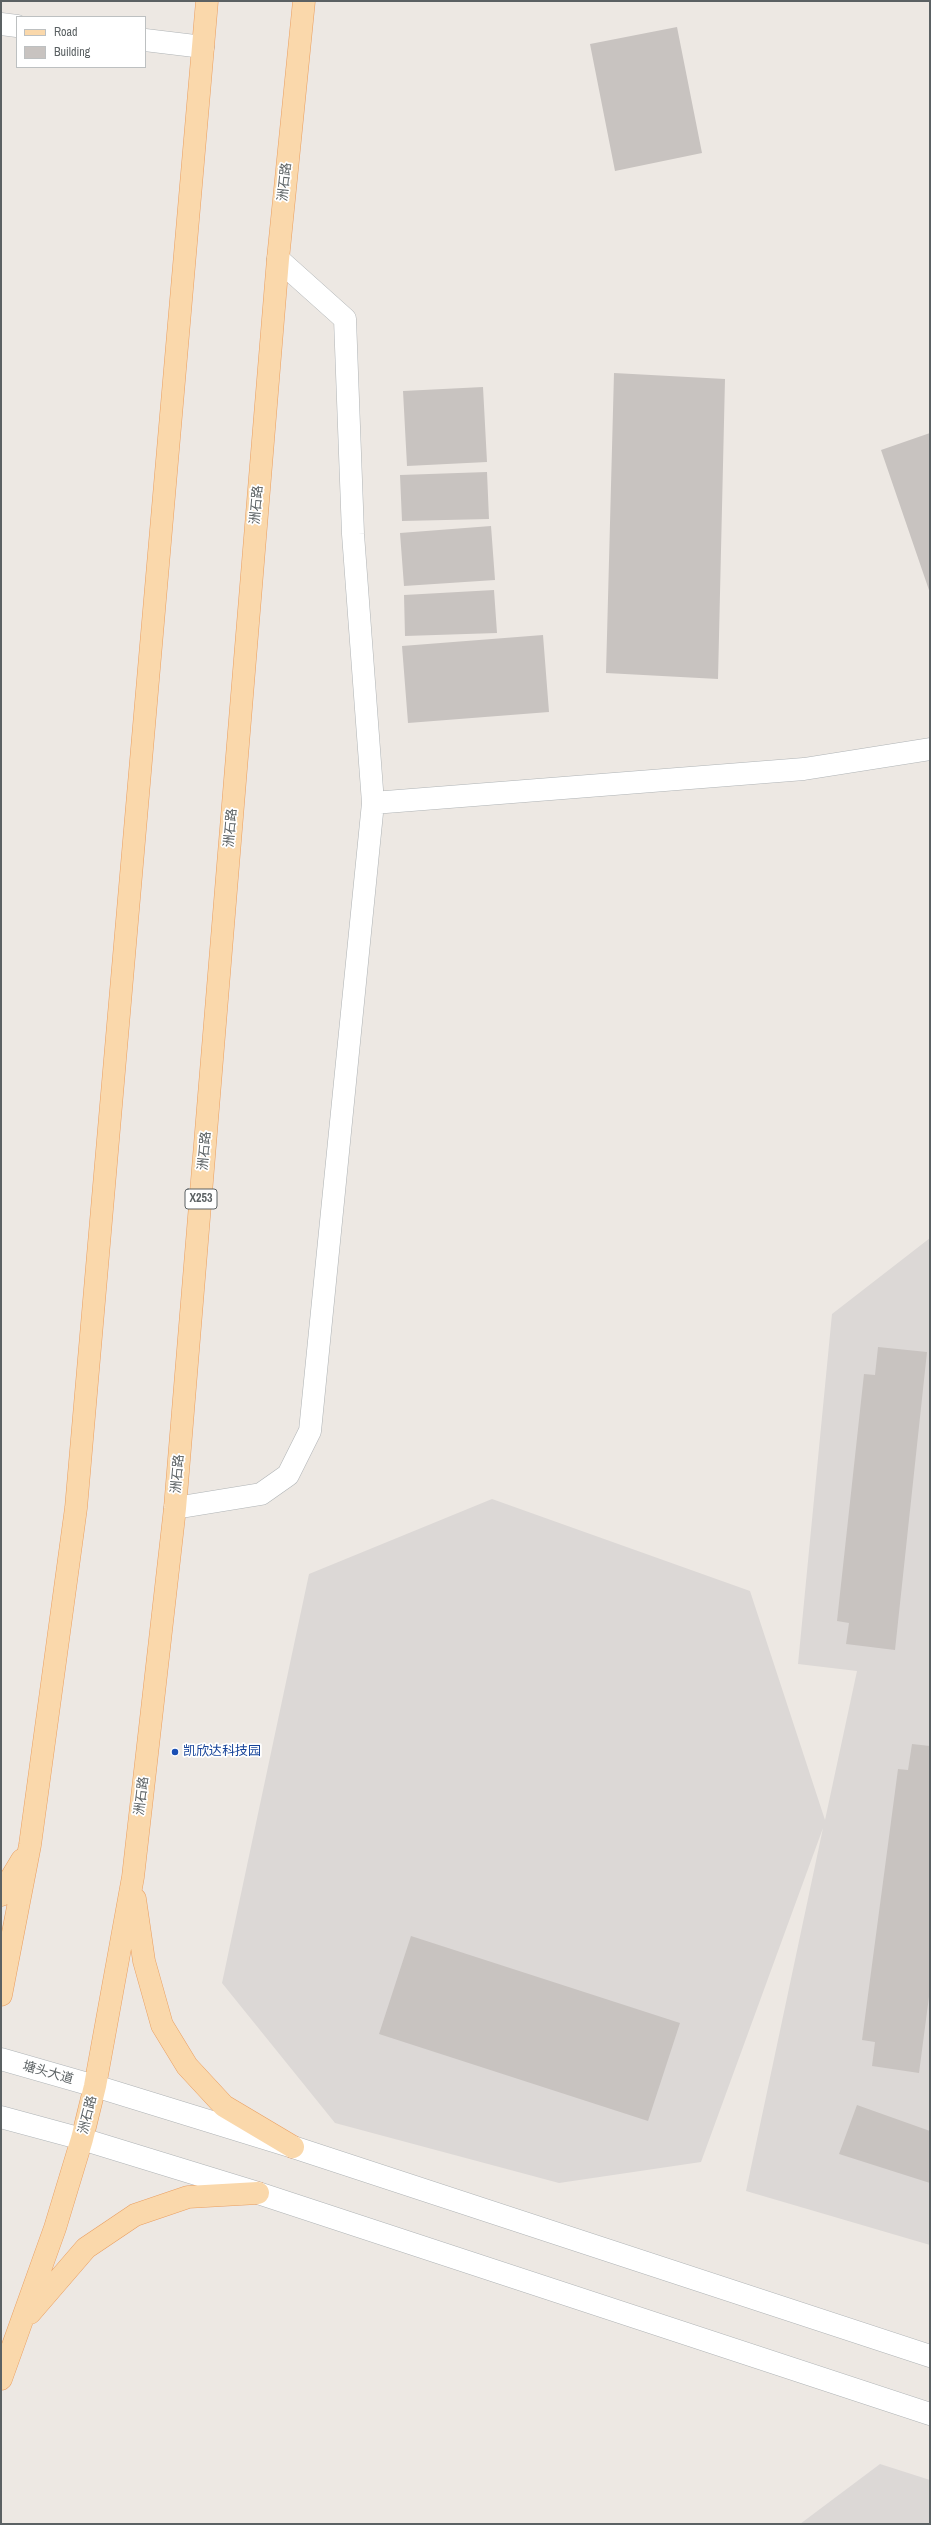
<!DOCTYPE html>
<html>
<head>
<meta charset="utf-8">
<style>
  body { margin:0 }
  #map { position:relative; width:931px; height:2525px; overflow:hidden; background:#ede8e3; font-family:"Archivo Narrow",sans-serif }
  canvas { display:block }
  .frame { position:absolute; inset:0; border:2px solid #5b6163; pointer-events:none }
  .legend { position:absolute; left:16px; top:16px; width:130px; height:52px; box-sizing:border-box; background:#fff; border:1px solid #bdc0c1; margin:0; padding:5px 7px; list-style:none; font-size:12px; color:#5b6163 }
  .legend li { display:flex; align-items:center; gap:8px; height:20px }
  .legend b { width:20px; border:1px solid #bdc0c1 }
</style>
</head>
<body>
<div id="map">
<canvas width="931" height="2525"></canvas>
<div class="frame"></div>
<ul class="legend">
<li><b style="height:5px;background:#fad8ab"></b>Road</li>
<li><b style="height:11px;background:#c8c3c0"></b>Building</li>
</ul>
</div>
<script>
const ctx = document.querySelector('canvas').getContext('2d');
ctx.lineJoin = 'round';
function fill(path, color) {
  ctx.fillStyle = color;
  ctx.fill(path, 'evenodd');
}
function shape(rows) {
  const path = new Path2D();
  for (const r of rows) {
    path.moveTo(r[0], r[1]);
    for (let i = 2; i < r.length; i += 2) path.lineTo(r[i], r[i + 1]);
  }
  return path;
}
function stroke(path, color, width, dash) {
  ctx.strokeStyle = color;
  ctx.lineWidth = width;
  ctx.lineCap = dash ? 'butt' : 'round';
  ctx.setLineDash(dash || []);
  ctx.stroke(path);
}
function drawText(font, color, halo, rows, align = 'center') {
  ctx.font = font + ' "Archivo Narrow","Noto Sans SC",sans-serif';
  ctx.lineWidth = 3.5;
  ctx.setLineDash([]);
  ctx.textBaseline = 'middle';
  ctx.strokeStyle = halo;
  ctx.fillStyle = color;
  for (const [text, x, y, turn = 0] of rows) {
    ctx.save();
    ctx.translate(x, y);
    ctx.rotate((+turn || 0) * Math.PI / 180);
    ctx.textAlign = isNaN(turn) ? turn : align;
    if (halo) ctx.strokeText(text, 0, 0);
    ctx.fillText(text, 0, 0);
    ctx.restore();
  }
}
const industrial = shape([
  [930,1238,930,2245,746,2191,823,1828,701,2162,559,2183,335,2123,222,1983,309,1574,492,1499,750,1591,825,1820,857,1671,798,1664,832,1314],
  [880,2464,930,2480,930,2524,800,2524]
]);
const building = shape([
  [677,27,702,153,615,171,590,44],
  [614,373,725,379,718,679,606,673],
  [483,387,487,462,407,466,403,391],
  [930,433,930,593,881,450],
  [487,472,489,519,402,521,400,475],
  [491,526,495,580,404,586,400,533],
  [494,590,497,633,405,636,404,595],
  [543,635,549,712,408,723,402,646],
  [878,1347,927,1352,895,1650,846,1644,849,1623,837,1621,864,1374,875,1375],
  [912,1744,930,1746,930,1989,919,2073,872,2066,875,2042,862,2040,898,1769,908,1770],
  [411,1936,680,2023,648,2121,379,2034],
  [857,2105,930,2131,930,2183,839,2154]
]);
const minor = shape([
  [1,24,17,26],
  [145,40,203,47],
  [373,803,804,769,930,749],
  [175,1508,261,1494,288,1475,310,1431,373,803,353,534,345,319,278,259]
]);
const tertiary = shape([
  [95,2086,293,2147,930,2356],
  [82,2139,258,2193,930,2414]
]);
const secondary = shape([
  [1,2059,95,2086],
  [1,2117,82,2139]
]);
const primary = shape([
  [1,1895,22,1860],
  [135,1899,144,1961,162,2025,187,2066,224,2106,293,2147],
  [1,1995,30,1845,76,1508,207,1],
  [30,2313,86,2248,135,2215,188,2197,258,2193],
  [1,2379,55,2228,82,2139,95,2086,133,1877,175,1508,278,259,304,1]
]);
const markers = [
  [175,1752,4,"#1a4fb4"]
];
const shields = [
  [201,1199,32]
];
const shieldNames = [
  ["X253",201,1199]
];
const streetNames = [
  ["洲石路",285,182,-84],
  ["洲石路",257,505,-85],
  ["洲石路",231,828,-85],
  ["洲石路",205,1151,-85],
  ["洲石路",178,1474,-85],
  ["洲石路",142,1796,-83],
  ["塘头大道",48,2073,16],
  ["洲石路",88,2115,-76]
];
const transitNames = [
  ["凯欣达科技园",183,1752]
];
fill(industrial, '#dcd8d6');
fill(building, '#c8c3c0');
stroke(minor, '#afb3b5', 23);
stroke(tertiary, '#afb3b5', 23);
stroke(secondary, '#aeb3b6', 23);
stroke(primary, '#e99e60', 23);
stroke(minor, '#fff', 22);
stroke(tertiary, '#fff', 22);
stroke(secondary, '#fff', 22);
stroke(primary, '#fad8ab', 22);
for (const [x, y, r, color] of markers) {
  const dot = new Path2D();
  dot.arc(x, y, r, 0, 2 * Math.PI);
  ctx.fillStyle = color;
  ctx.fill(dot);
  stroke(dot, '#fff', 1.5);
}
for (const [x, y, w] of shields) {
  const box = new Path2D();
  box.roundRect(x - w / 2, y - 10, w, 20, 3);
  ctx.fillStyle = '#fff';
  ctx.fill(box);
  stroke(box, '#5b6163', 1);
}
drawText('bold 12px', '#5b6163', null, shieldNames);
drawText('13px', '#5b6163', '#fff', streetNames);
drawText('13px', '#164399', '#fff', transitNames, 'left');
</script>
</body>
</html>
